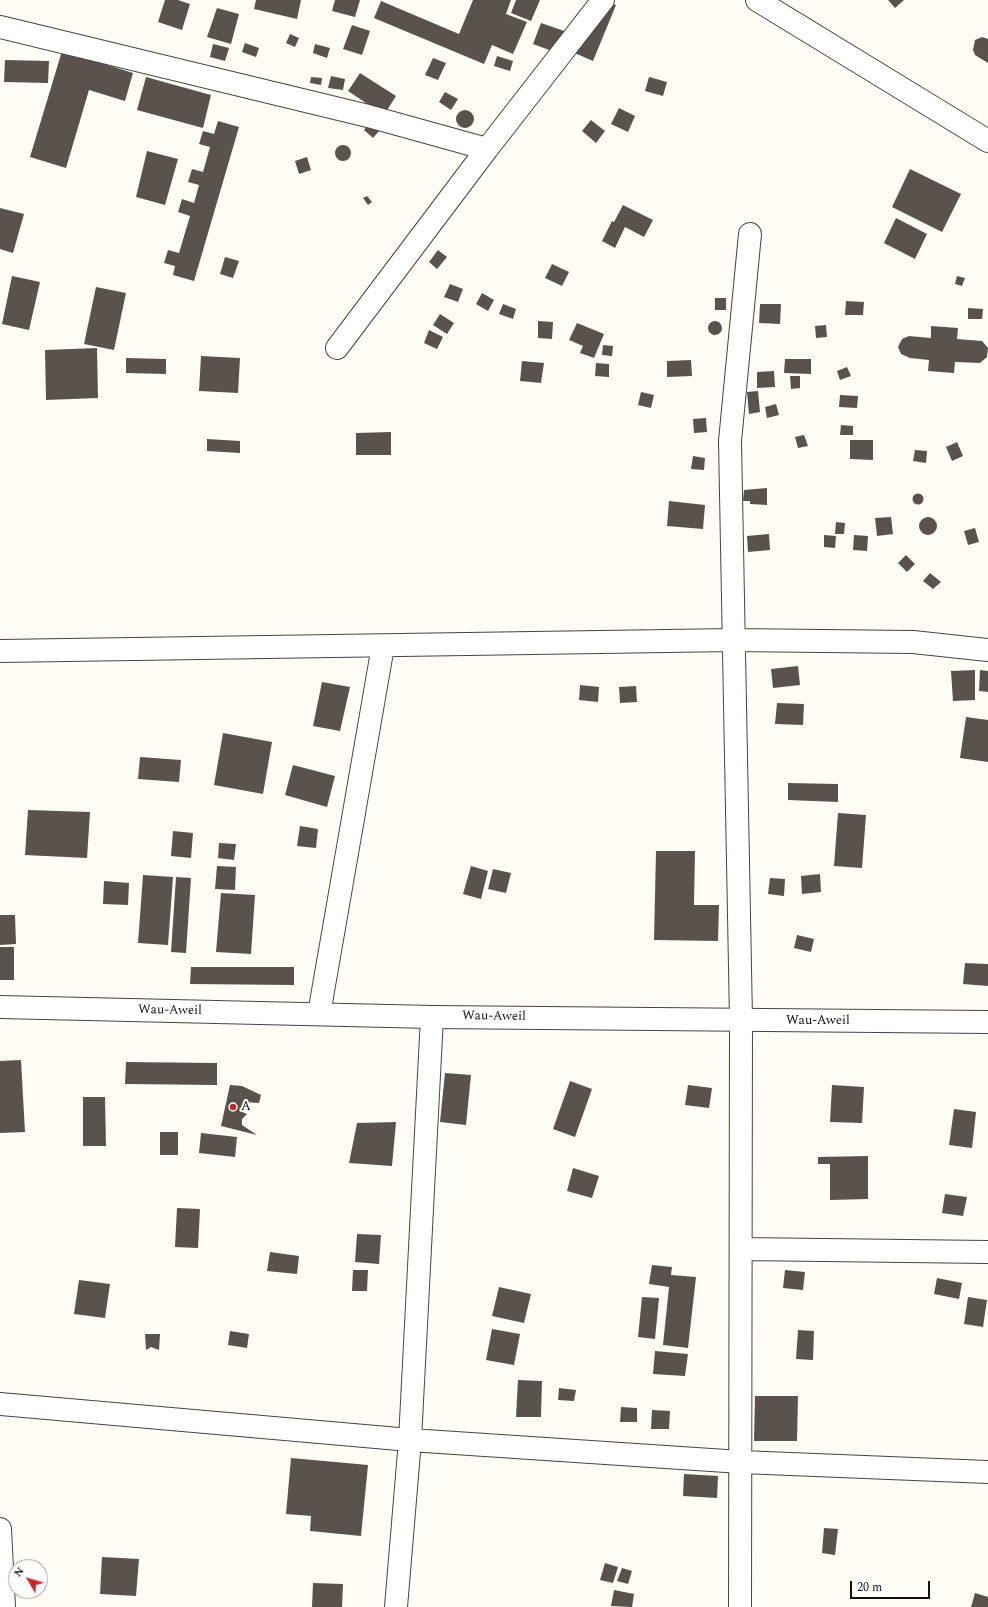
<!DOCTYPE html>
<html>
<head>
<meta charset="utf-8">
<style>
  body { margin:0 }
  #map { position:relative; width:988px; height:1607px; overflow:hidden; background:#fffdf5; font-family:Spectral,serif }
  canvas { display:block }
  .north { position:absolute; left:8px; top:1559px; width:40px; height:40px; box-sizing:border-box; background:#fff; border:1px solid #a0a0a0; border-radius:50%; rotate:308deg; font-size:11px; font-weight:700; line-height:16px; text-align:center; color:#111 }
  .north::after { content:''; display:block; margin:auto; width:14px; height:18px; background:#c4262e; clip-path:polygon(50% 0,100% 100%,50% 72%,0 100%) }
  .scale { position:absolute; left:850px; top:1581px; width:80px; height:18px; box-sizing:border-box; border:2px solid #111; border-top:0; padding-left:5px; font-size:12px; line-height:14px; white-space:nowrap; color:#111; -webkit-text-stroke:3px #fff; paint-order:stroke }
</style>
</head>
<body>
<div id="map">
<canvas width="988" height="1607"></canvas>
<div class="north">N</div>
<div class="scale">20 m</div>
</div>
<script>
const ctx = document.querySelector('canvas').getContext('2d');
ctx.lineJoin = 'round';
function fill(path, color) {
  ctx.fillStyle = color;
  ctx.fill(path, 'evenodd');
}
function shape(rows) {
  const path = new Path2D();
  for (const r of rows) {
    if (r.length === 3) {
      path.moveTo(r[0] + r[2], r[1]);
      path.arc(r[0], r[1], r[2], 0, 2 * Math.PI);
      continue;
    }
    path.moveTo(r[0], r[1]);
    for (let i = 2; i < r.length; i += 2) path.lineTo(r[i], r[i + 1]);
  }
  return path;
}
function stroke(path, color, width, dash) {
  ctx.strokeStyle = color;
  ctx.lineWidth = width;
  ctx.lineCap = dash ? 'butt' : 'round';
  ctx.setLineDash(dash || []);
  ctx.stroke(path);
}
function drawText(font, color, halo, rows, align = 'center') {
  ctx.font = font + ' Spectral,serif';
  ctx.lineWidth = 4;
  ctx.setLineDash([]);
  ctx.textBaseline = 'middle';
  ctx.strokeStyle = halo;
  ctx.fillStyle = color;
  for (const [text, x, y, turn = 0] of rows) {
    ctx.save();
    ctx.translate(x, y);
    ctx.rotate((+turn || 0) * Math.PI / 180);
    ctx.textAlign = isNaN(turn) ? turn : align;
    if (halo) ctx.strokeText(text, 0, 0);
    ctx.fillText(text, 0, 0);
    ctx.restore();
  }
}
const building = shape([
  [165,0,178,0,190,4,182,30,158,22],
  [256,0,301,0,297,19,254,9],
  [335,0,360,0,355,17,332,11],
  [473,0,511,0,506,14,527,22,513,54,492,45,484,64,374,18,381,1,459,34],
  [516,0,540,0,531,21,511,13],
  [604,0,616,5,593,61,570,51],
  [888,0,904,0,895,8],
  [217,8,239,14,231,44,207,37],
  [541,23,570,33,563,55,533,44],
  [352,25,370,31,362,55,343,49],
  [290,34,299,38,295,47,286,43],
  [982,37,988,39,988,63,975,55,973,50,975,40],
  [245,43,259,48,256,57,242,52],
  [213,44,229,48,225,61,210,57],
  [315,44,330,48,327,58,313,53],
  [62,51,133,73,125,101,89,90,66,168,30,157],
  [497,56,513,61,510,71,494,66],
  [433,58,446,63,438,80,425,75],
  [5,60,49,61,48,83,4,82],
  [360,73,396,96,384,115,348,91],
  [331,76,345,79,343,90,328,88],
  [146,77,211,95,203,128,137,110],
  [311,77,322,78,321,85,310,83],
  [649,77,667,82,663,96,645,91],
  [445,92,458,99,451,110,439,102],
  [619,108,635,116,628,132,611,124],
  [465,119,9],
  [591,120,605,131,596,143,582,131],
  [218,121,239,127,194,281,173,275,175,266,164,263,168,250,179,253,190,216,178,212,182,199,194,203,199,185,188,182,192,169,203,172,210,147,199,144,203,131,214,134],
  [371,121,380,130,373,138,364,130],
  [343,153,8],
  [147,151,178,159,165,205,136,197],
  [307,157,311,170,299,174,295,161],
  [910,169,961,194,942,232,892,207],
  [367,196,372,202,368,205,363,198],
  [623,205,653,220,644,237,625,227,615,248,602,241,612,221,614,222],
  [0,208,24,214,13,253,0,249],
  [896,218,927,234,915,259,884,243],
  [438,250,447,257,437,269,429,262],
  [225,257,239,261,233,278,220,274],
  [552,264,569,272,562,286,545,278],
  [12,276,40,282,29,330,2,324],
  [957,276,965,278,962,286,955,284],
  [450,284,463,289,458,302,444,297],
  [96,287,126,293,114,350,84,344],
  [482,293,494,300,488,311,476,304],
  [715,298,726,298,726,310,715,310],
  [846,301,864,302,863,315,845,315],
  [503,304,516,309,513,319,499,314],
  [760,304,781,304,780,324,759,323],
  [968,308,983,309,982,319,968,319],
  [440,314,454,323,447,334,433,325],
  [715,328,7],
  [538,321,553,322,552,339,538,338],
  [577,323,604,334,594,358,580,353,583,346,569,340],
  [826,325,827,337,816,338,815,326],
  [931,326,958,328,957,339,982,341,988,348,987,357,980,363,955,362,954,373,928,371,929,360,910,358,901,354,898,347,902,339,909,336,931,338],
  [429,330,443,337,437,349,424,343],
  [603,345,613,346,612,356,602,355],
  [97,348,98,398,46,400,45,350],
  [201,356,240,358,238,393,199,391],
  [126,358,166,359,166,374,126,373],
  [785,359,811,359,811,374,784,373],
  [691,360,692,376,667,377,667,361],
  [522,361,544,363,541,383,520,381],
  [596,363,609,364,609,377,595,376],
  [847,367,851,376,840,380,837,371],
  [774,371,775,387,757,388,757,372],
  [790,376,800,376,800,388,791,389],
  [758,391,760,412,749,414,747,392],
  [641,392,654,395,651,408,638,405],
  [840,395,858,396,857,408,839,407],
  [776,404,779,415,767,418,765,407],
  [706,418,707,432,694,433,693,419],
  [841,425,853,426,853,435,840,435],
  [391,432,391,455,356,455,356,433],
  [804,435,808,446,798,448,795,437],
  [207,439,240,441,240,453,207,451],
  [850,440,873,440,873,460,850,459],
  [957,442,963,456,952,461,946,447],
  [915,450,927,451,926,463,913,461],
  [693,456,705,458,704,470,691,469],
  [767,488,767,505,750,504,750,501,743,501,744,490],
  [918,499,5.5],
  [669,501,705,505,703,529,667,526],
  [928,526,9],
  [891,517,893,534,877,536,875,518],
  [836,522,845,523,844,534,835,534],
  [975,528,979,542,968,545,964,531],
  [769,534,770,550,748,552,747,536],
  [824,535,836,536,835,548,824,547],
  [854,535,868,536,867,551,853,550],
  [906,555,915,564,907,572,898,563],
  [930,573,941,582,933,589,923,581],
  [798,666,800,685,773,688,771,669],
  [975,670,975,700,953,701,951,671],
  [980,670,988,671,988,692,979,691],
  [322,682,350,687,340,731,313,726],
  [580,685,599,687,598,702,579,700],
  [636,686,637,702,620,703,619,687],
  [777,703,804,704,803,725,775,724],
  [966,717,988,720,988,762,960,758],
  [223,733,272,742,263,794,214,785],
  [140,757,181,760,179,782,138,779],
  [293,765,335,776,327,807,285,795],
  [788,783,838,784,838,802,788,800],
  [28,810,90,812,87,858,25,855],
  [838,813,866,815,862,868,834,866],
  [300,826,318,829,316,848,297,846],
  [173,831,193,833,191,858,171,856],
  [219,843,236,844,234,860,218,858],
  [656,851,695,851,694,905,719,905,718,941,654,940],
  [217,866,236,867,235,890,215,889],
  [471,866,488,871,481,899,463,894],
  [493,869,511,873,506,893,488,889],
  [820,874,821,892,802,894,801,876],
  [143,875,173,877,168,945,138,943],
  [176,877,191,878,186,953,171,952],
  [770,878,785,879,784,896,768,894],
  [104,881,129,883,128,905,103,904],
  [221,893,255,895,251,954,216,952],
  [0,915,15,915,16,944,0,945],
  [797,935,814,939,811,952,794,948],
  [0,947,14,947,14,980,0,980],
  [965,963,988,964,988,986,963,984],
  [191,967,294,967,294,985,190,984],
  [21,1060,25,1132,0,1133,0,1061],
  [126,1062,217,1063,217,1085,125,1084],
  [445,1073,471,1075,466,1125,440,1122],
  [570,1081,592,1089,575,1137,553,1129],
  [230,1085,242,1086,261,1095,259,1103,244,1102,240,1111,247,1114,242,1119,242,1125,257,1135,221,1126],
  [688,1085,712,1088,709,1108,685,1105],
  [832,1085,864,1087,862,1123,830,1122],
  [83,1097,105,1097,106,1146,83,1146],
  [954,1109,976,1112,972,1148,949,1145],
  [396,1122,392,1166,349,1163,357,1123],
  [160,1132,178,1132,178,1155,160,1155],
  [201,1133,237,1137,235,1157,199,1153],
  [868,1156,868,1199,830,1200,830,1164,818,1164,818,1157],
  [573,1168,599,1176,592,1198,567,1191],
  [945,1194,967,1197,963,1216,942,1213],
  [177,1208,200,1209,198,1248,175,1247],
  [357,1234,381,1235,379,1264,355,1262],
  [270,1252,299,1256,297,1274,267,1271],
  [652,1265,672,1267,671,1275,696,1277,688,1348,663,1345,669,1287,649,1284],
  [353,1270,368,1270,367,1291,352,1291],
  [785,1270,805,1272,803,1290,783,1288],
  [937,1278,962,1283,959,1299,934,1294],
  [79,1280,110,1284,105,1318,74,1314],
  [499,1287,531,1294,524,1323,492,1316],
  [642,1297,659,1298,655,1339,638,1337],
  [968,1297,987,1300,983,1327,964,1324],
  [492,1329,520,1334,514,1365,486,1360],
  [798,1330,814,1331,813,1360,796,1359],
  [230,1331,249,1334,247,1348,228,1345],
  [145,1334,160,1334,159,1350,151,1347,146,1350],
  [655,1351,688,1354,685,1376,653,1374],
  [518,1380,542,1381,541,1417,516,1417],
  [559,1388,576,1390,574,1401,558,1400],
  [755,1396,798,1396,797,1441,754,1441],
  [621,1407,637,1408,637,1422,620,1422],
  [652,1410,670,1411,669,1429,651,1429],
  [291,1458,368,1465,361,1536,310,1531,311,1516,286,1514],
  [684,1474,718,1476,717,1498,683,1496],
  [824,1528,838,1529,835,1555,822,1553],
  [102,1557,139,1559,136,1596,100,1594],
  [605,1563,618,1567,613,1583,600,1580],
  [622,1568,632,1571,628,1584,617,1581],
  [313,1583,343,1584,342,1607,312,1607],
  [614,1590,634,1594,632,1607,611,1606],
  [975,1593,988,1597,988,1607,971,1607]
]);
const minor = shape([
  [757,0,988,141],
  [0,27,368,116,487,149,337,348],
  [487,149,603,0],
  [0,651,733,640,913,642,988,650],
  [319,1014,383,646],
  [742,1249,988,1252],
  [0,1404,410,1440,741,1462,988,1472],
  [396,1607,410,1440,432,1017],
  [740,1607,741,1020,730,441,750,234]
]);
const tertiary = shape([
  [0,1007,432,1017,988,1022],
  [0,1529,4,1607]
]);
const markers = [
  [233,1107,4,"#c4262e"]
];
const streetNames = [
  ["Wau-Aweil",170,1011,1],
  ["Wau-Aweil",494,1017,1],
  ["Wau-Aweil",818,1021]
];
const poiNames = [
  ["A",241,1107]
];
fill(building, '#5a524d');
stroke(minor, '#444', 24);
stroke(tertiary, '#444', 24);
stroke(minor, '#fff', 22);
stroke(tertiary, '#fff', 22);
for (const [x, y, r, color] of markers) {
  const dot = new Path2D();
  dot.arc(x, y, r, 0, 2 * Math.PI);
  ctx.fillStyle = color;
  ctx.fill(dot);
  stroke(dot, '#fff', 1.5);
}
drawText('13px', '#111', '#fff', streetNames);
drawText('13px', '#111', '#fff', poiNames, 'left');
</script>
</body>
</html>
